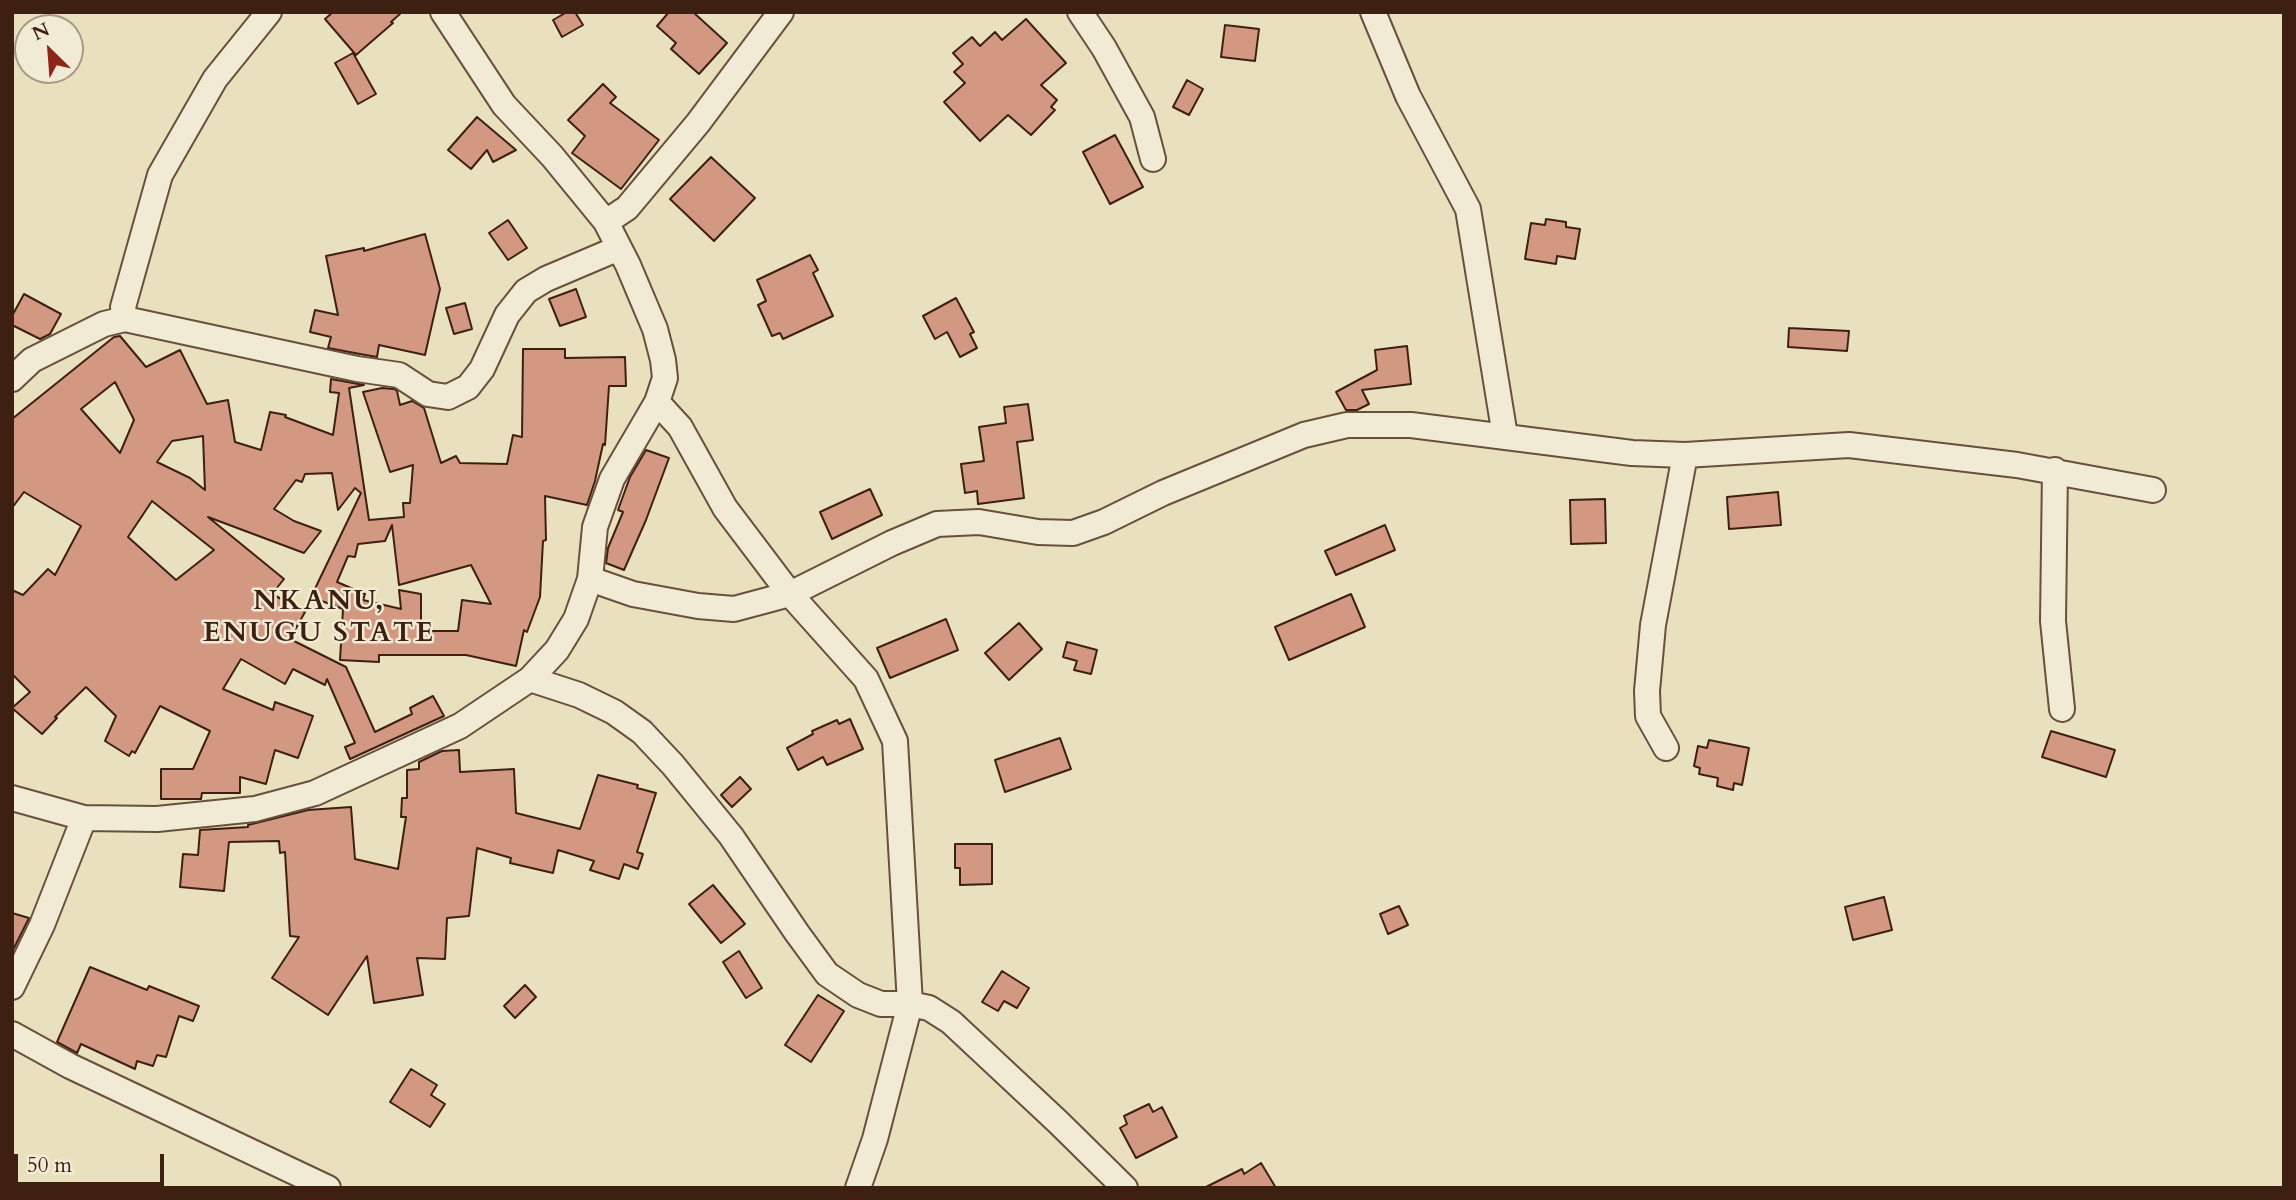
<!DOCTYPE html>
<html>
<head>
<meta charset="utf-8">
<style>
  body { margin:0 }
  #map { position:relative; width:2296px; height:1200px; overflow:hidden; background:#e9e0be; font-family:Cardo,serif }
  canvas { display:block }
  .frame { position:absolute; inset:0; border:14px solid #3e2012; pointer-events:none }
  .north { position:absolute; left:14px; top:14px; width:70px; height:70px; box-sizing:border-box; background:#f1ebd5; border:2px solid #a99a87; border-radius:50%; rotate:335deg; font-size:19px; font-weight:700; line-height:28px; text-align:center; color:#3e2012 }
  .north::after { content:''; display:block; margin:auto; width:24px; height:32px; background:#8f2418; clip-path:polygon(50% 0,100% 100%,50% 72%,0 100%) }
  .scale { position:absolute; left:14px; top:1154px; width:150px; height:32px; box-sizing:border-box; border:4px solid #3e2012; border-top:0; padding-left:9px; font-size:21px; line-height:24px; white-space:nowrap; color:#3e2012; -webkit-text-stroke:5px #f1ebd5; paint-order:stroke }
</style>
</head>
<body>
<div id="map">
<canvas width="2296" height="1200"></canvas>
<div class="frame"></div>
<div class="north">N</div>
<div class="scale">50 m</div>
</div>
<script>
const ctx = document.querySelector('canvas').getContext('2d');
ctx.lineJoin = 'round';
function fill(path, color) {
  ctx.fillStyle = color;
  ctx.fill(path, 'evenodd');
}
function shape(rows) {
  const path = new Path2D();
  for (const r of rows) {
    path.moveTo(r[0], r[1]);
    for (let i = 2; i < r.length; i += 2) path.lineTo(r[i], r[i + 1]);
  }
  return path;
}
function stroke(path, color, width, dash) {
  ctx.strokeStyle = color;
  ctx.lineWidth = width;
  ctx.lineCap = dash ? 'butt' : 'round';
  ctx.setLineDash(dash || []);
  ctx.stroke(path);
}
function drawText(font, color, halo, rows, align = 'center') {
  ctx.font = font + ' Cardo,serif';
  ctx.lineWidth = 5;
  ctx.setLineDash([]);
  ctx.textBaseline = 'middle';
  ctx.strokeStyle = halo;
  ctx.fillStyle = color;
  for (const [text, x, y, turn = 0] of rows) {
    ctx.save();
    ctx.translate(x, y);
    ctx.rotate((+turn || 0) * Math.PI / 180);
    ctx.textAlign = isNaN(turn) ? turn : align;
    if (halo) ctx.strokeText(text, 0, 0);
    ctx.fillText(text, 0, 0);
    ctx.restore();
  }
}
const building = shape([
  [333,12,402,12,391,22,393,23,356,55,325,19,333,12],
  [567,12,575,12,583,25,562,37,553,20,567,12],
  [669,12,693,12,727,43,699,74,671,49,676,43,657,26,669,12],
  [1026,19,1066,63,1041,85,1057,100,1051,107,1055,110,1031,135,1008,115,980,141,944,102,965,83,954,72,963,64,953,53,972,37,980,46,995,32,1002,40,1026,19],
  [1225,25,1259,29,1255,61,1221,57,1225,25],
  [353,53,376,94,358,104,335,63,353,53],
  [1187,80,1203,89,1189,115,1173,107,1187,80],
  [603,84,616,97,610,103,659,140,621,189,572,153,585,136,568,120,603,84],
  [477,117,516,150,493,162,487,150,471,169,448,150,477,117],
  [1115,135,1143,187,1110,204,1083,152,1115,135],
  [711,157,755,198,714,241,670,199,711,157],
  [1546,219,1566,222,1566,227,1580,229,1575,259,1557,256,1556,264,1525,259,1531,223,1545,225,1546,219],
  [508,220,527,248,508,260,489,233,508,220],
  [425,234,440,289,425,355,379,345,377,357,360,354,328,348,331,337,310,332,315,310,338,315,326,256,364,248,364,251,425,234],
  [810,255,818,270,813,273,833,316,783,339,780,333,772,336,758,305,766,301,757,280,810,255],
  [576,289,586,317,560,326,549,299,576,289],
  [24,294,61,314,50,334,40,339,12,325,12,316,24,294],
  [956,298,974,332,970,334,977,348,960,357,947,332,935,339,923,316,956,298],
  [465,303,472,329,454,334,446,308,465,303],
  [1789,328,1849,331,1847,351,1788,347,1789,328],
  [120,336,146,367,180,350,207,404,228,400,235,442,261,450,270,412,286,415,285,417,333,435,339,393,330,392,331,379,364,385,349,388,369,520,404,517,403,503,410,503,413,465,390,472,363,392,382,388,394,389,397,391,400,405,412,401,424,408,441,463,456,456,460,463,507,464,513,435,522,437,523,349,565,349,565,358,625,357,626,386,609,386,605,445,603,444,595,481,587,505,545,496,546,540,543,541,540,597,527,632,524,630,516,666,466,655,379,655,379,662,340,660,343,609,311,597,361,493,355,488,338,510,332,473,305,474,302,482,296,480,274,509,294,521,321,531,304,553,208,517,284,579,272,594,305,612,290,639,346,667,375,732,412,714,410,708,433,696,444,716,350,759,345,747,355,743,327,679,325,685,293,669,285,684,241,659,223,689,273,710,275,702,313,716,298,758,275,750,266,784,240,777,240,793,202,793,201,799,161,799,161,769,193,769,210,731,160,706,135,753,132,751,129,756,105,741,116,716,86,687,55,717,57,718,42,734,12,708,30,692,12,674,12,590,23,595,48,569,55,575,81,526,24,492,12,508,12,419,114,337,120,336],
  [115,382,134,420,120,453,81,409,115,382],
  [203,436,205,490,190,478,157,462,172,441,203,436],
  [152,501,214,550,176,580,128,537,152,501],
  [392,525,399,585,471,565,491,604,462,600,458,631,421,631,421,594,399,590,401,609,363,600,365,594,337,582,348,556,355,557,358,544,385,541,392,525],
  [1407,346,1411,384,1362,390,1369,404,1357,410,1346,410,1336,392,1377,370,1375,350,1407,346],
  [1028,404,1033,440,1017,442,1024,498,978,504,977,491,965,493,961,464,984,461,979,427,1006,423,1004,407,1028,404],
  [646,450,669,458,646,520,624,570,606,563,608,548,623,512,618,510,630,477,646,450],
  [870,489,882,515,832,539,820,512,870,489],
  [1778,492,1781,525,1729,529,1727,497,1778,492],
  [1605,499,1606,543,1571,544,1570,500,1605,499],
  [1385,525,1395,550,1336,575,1325,551,1385,525],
  [1351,594,1365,627,1289,660,1275,627,1351,594],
  [946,619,958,650,890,678,877,648,946,619],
  [1019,623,1042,649,1009,680,985,653,1019,623],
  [1067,642,1097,650,1091,674,1074,670,1077,661,1063,657,1067,642],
  [850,719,863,749,827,765,823,757,798,770,787,748,813,734,812,731,837,720,839,724,850,719],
  [2051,731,2115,750,2106,777,2042,757,2051,731],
  [1060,738,1071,769,1005,792,995,760,1060,738],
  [1709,740,1749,748,1742,785,1734,783,1733,790,1717,786,1718,778,1699,774,1700,768,1694,766,1698,746,1707,748,1709,740],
  [459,750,460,772,514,769,516,813,580,829,598,775,638,785,637,788,656,793,637,852,643,854,638,869,624,864,619,879,590,870,594,861,558,850,553,873,510,863,511,858,477,848,469,916,447,918,445,959,417,958,423,995,374,1003,367,956,328,1015,272,978,299,937,290,936,285,852,280,853,279,841,229,842,224,891,180,887,183,854,198,855,200,830,248,827,248,825,308,810,351,807,355,859,398,869,406,817,401,817,402,798,407,798,407,770,419,769,419,762,442,751,459,750],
  [740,777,751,789,732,807,721,795,740,777],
  [955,844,992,844,992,884,960,885,960,868,955,868,955,844],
  [713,885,745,924,721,943,689,904,713,885],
  [1884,897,1892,930,1853,940,1845,907,1884,897],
  [1399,906,1408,925,1388,934,1380,914,1399,906],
  [12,913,29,918,12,952,12,913],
  [739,951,762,988,746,998,723,962,739,951],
  [90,967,147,990,149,986,199,1006,193,1021,179,1016,166,1057,157,1055,153,1066,137,1061,135,1069,81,1044,77,1053,57,1042,90,967],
  [1002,971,1029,988,1017,1008,1004,1001,998,1011,982,1002,1002,971],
  [525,985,536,997,515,1018,504,1006,525,985],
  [818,995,844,1011,811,1062,785,1045,818,995],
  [411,1069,437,1085,431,1095,445,1104,430,1127,390,1102,411,1069],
  [1149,1104,1153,1112,1162,1107,1177,1137,1136,1158,1120,1128,1127,1124,1124,1116,1149,1104],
  [1261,1163,1276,1188,1204,1188,1242,1169,1244,1174,1261,1163]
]);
const minor = shape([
  [1080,12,1104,48,1142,117,1153,159],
  [1373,12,1408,96,1468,209,1505,436],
  [606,222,627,208,698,123,781,12],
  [125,319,123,307,160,175,215,79,269,12],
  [12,379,32,360,104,324,125,319,357,369,399,375,428,394,448,397,468,387,482,369,507,315,526,291,546,279,619,248],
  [657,402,680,427,725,508,790,594,866,679,895,741,910,1004,875,1139,858,1188],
  [2055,470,2053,621,2062,709],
  [590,579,633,594,698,606,734,609,790,594,892,543,937,524,979,522,1038,532,1073,533,1104,522,1163,493,1304,435,1347,425,1411,425,1632,453,1685,455,1849,445,2017,465,2153,490],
  [530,679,579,695,614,712,642,732,673,765,731,836,797,933,827,974,858,995,881,1004,910,1004,929,1008,951,1022,1058,1122,1125,1188],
  [1666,748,1648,716,1647,691,1653,625,1685,455],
  [12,798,84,818,157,819,255,809,315,793,460,726,530,679,557,650,576,619,590,579,595,527,612,479,657,402,665,378,663,360,655,329,628,265,606,222,552,156,504,105,443,12],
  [12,987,42,925,84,818],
  [12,1034,70,1066,328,1188]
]);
const districtNames = [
  ["NKANU,",319,603],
  ["ENUGU STATE",319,635]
];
fill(building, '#d39882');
stroke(building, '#3e2012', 2);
stroke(minor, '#69503d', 28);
stroke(minor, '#f1ebd5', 24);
ctx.letterSpacing = '2px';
drawText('bold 28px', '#3e2012', '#f1ebd5', districtNames);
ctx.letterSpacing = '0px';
</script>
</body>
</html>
